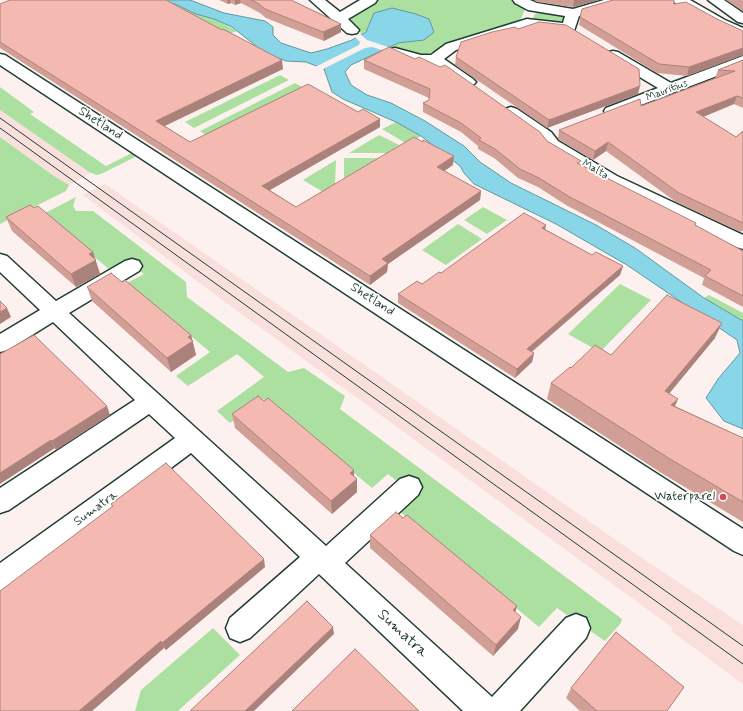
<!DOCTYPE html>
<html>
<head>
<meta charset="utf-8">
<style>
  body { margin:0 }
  canvas { display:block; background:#fdf1ef }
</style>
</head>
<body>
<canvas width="743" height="711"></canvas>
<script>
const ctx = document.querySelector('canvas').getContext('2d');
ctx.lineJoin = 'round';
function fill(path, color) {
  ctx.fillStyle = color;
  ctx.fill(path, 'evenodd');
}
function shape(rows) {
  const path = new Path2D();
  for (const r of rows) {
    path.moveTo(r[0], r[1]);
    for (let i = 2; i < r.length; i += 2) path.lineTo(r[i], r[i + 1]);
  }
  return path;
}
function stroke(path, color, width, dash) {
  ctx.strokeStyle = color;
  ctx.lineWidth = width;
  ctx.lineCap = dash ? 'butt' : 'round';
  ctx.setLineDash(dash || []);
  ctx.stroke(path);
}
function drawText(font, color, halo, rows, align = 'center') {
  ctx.font = font + ' Mynerve,sans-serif';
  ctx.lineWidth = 3.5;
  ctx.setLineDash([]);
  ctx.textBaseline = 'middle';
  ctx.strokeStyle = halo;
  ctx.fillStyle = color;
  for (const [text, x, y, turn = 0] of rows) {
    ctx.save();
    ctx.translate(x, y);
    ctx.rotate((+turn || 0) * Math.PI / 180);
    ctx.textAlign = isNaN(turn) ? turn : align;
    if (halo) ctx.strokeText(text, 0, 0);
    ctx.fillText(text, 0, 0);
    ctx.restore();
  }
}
const built = shape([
  [0,110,89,172,91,173,69,185,54,176,0,137],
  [105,184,636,554,743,625,743,684,671,631,673,628,210,291,83,195]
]);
const green = shape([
  [376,0,512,0,526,7,519,23,448,45,425,55,420,56,389,47,398,43,408,42,370,22,366,31,362,34,345,20],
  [182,8,196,14,214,19,237,31,218,38,174,11],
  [541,12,566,16,565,23,535,20,533,18,535,14],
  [280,75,289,80,194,128,185,122],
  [295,83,304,88,209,137,200,131],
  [0,87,34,112,30,114,106,166,134,152,139,155,101,174,97,175,89,172,0,110],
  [396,122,421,136,407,144,382,129],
  [379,135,399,145,388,153,349,153],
  [0,137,54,176,69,185,66,191,0,224],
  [344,158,379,158,344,179],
  [336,160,335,184,323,192,303,180],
  [76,197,73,206,76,211,93,211,186,282,187,297,288,372,304,368,345,396,340,409,622,619,621,623,605,641,557,608,539,627,399,511,415,496,388,474,372,488,264,399,230,423,217,411,264,377,237,354,188,386,176,376,210,352,127,283,144,274,126,261,110,270,43,214],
  [483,207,507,220,487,234,464,220],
  [458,224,482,239,446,265,422,250],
  [620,284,651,300,600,352,568,334],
  [709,295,743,313,743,321,704,298],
  [213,628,240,655,178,711,135,711,141,690]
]);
const water = shape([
  [157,0,190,0,224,13,265,21,273,27,273,35,281,43,311,53,327,49,352,40,366,32,374,13,392,8,416,14,429,19,434,32,424,40,398,43,351,65,345,72,351,85,367,95,391,103,425,121,464,146,480,162,511,183,596,225,635,248,704,298,743,321,743,429,724,421,706,398,718,379,740,353,737,340,627,265,556,224,474,184,464,173,460,166,421,136,396,122,343,99,332,92,324,69,306,62,286,61,265,53,232,27,214,19,196,14,175,4,157,0]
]);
const pier = shape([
  [359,33,367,40,391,48,385,51,372,47,365,48,321,70,315,67,359,45,360,42,354,36]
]);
const minor = shape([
  [310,0,325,0,340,12,360,0,377,0,375,3,348,19,359,30,357,33,352,34,347,33,310,0],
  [513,0,530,0,537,3,573,9,604,0,626,0,624,3,579,16,574,31,569,32,528,27,456,50,444,59,473,79,476,82,473,85,468,87,463,85,431,63,416,62,390,55,388,52,390,49,395,48,421,55,431,55,446,44,527,19,563,23,565,16,528,10,515,3,513,0],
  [673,0,690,0,725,20,743,28,743,37,715,26,675,3,673,0],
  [708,0,724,0,743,13,743,23,738,22,708,0],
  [613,51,618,52,671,83,743,56,743,66,612,116,606,114,604,111,606,108,658,88,608,58,606,55,608,52,613,51],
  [0,54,5,55,743,529,743,555,734,551,0,65,0,54],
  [511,107,517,109,551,132,558,141,617,176,743,235,743,249,736,247,605,184,546,149,539,140,505,115,503,112,505,109,511,107],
  [0,254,7,256,56,301,125,261,132,259,139,261,142,266,139,271,69,313,326,546,400,479,409,476,418,479,422,487,418,495,345,563,492,697,566,618,576,614,586,618,590,628,586,638,520,711,463,711,319,574,250,638,240,642,230,638,226,628,230,618,300,557,191,453,10,588,0,592,0,563,175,438,149,414,9,510,0,513,0,488,135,400,53,322,8,350,0,352,0,334,40,310,0,272,0,254]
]);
const tram = shape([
  [0,118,743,646],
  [0,128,743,664]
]);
const wall = shape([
  [219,0,291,0,341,24,341,32,324,41,266,18,260,13,241,3,235,5,231,3,228,4],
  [534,0,599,0,573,7,537,2],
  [726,0,743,0,743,11],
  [0,4,283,69,165,126,190,142,358,112,380,119,380,127,270,190,296,207,453,165,444,171,481,191,480,200,388,264,387,272,370,285,0,48],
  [674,4,717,19,743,31,743,55,687,76,657,73,579,25,582,9],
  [518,29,638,94,547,128,455,65,456,57],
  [389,47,547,141,580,164,695,225,743,251,743,307,702,285,704,278,566,205,538,187,518,178,494,158,478,149,478,146,461,132,423,112,423,103,429,100,429,98,364,69,364,60],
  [743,60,743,108,734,104,703,117,736,137,743,131,743,230,741,232,676,202,606,151,593,160,558,139,559,130,641,106,716,78,715,78,718,70],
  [34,208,93,252,100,274,76,287,12,231,6,217],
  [546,225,545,229,592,255,623,266,620,275,532,352,534,353,532,362,515,378,398,303,398,294,422,284,441,273],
  [122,282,191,335,196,355,171,372,92,301,87,287],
  [715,338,669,393,678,399,675,406,743,438,743,522,663,474,547,399,551,383,571,368,611,355],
  [0,354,110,415,56,450],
  [232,414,354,477,357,479,357,492,332,514,235,428],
  [111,504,265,567,166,650,164,648,92,711,0,711,112,507],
  [370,535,517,606,515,612,518,629,493,656,370,548],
  [571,688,667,711,580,711,566,698]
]);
const shadedWall = shape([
  [227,0,230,0,231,3,228,4],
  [235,0,240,0,241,3,235,5],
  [574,0,599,0,573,7],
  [341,24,341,32,324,41,323,32],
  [743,48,743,55,687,76,689,67],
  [282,60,283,69,158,129,156,121],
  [640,86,638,94,547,128,549,120],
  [737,96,734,104,693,121,696,112],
  [380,119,380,127,263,194,262,186],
  [608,142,606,151,593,160,595,151],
  [454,156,453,165,437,176,437,167],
  [481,191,480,200,388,264,387,272,370,285,370,276,382,259],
  [546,225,544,234,542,228],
  [93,252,100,274,76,287,71,274,89,254],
  [623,266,620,275,525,357,527,349],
  [7,308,11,317,0,324,0,312],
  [722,323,715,338,659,406,665,391],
  [191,335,196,355,171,372,167,358,188,337],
  [534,353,532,362,515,378,517,369],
  [678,399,671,414,671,405],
  [107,406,110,415,56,450,52,441],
  [51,440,55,448,0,484,0,473],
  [354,470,354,481,357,479,357,492,332,514,331,501,350,473],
  [264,559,265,567,166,650,162,643],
  [517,606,514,617,513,610],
  [521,617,518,629,493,656,496,645],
  [333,627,334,634,254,711,245,711],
  [161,641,164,648,92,711,79,711]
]);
const building = shape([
  [10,0,166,0,222,30,223,29,282,60,156,121,190,142,308,84,358,112,363,109,380,119,262,186,296,207,414,137,423,142,423,140,454,156,437,167,481,191,382,259,388,263,370,276,0,42,0,4,10,0],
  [251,0,291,0,341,24,323,32,265,9,259,4,251,0],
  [613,0,674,0,674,4,686,2,717,19,743,31,743,48,689,67,659,64,580,17,582,9,613,0],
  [539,22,566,25,639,69,640,86,549,120,456,57,461,42,492,32,515,27,518,29,539,22],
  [389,47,415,59,419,57,440,67,445,65,540,132,547,141,581,161,577,163,696,223,695,225,743,251,743,296,705,276,711,270,568,196,539,178,520,169,495,149,479,140,481,138,461,123,423,103,429,100,430,89,364,60,389,47],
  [743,60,743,98,737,96,696,112,736,137,743,131,743,223,679,193,608,142,595,151,559,130,640,99,641,106,735,71,718,70,743,60],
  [30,205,34,208,38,206,93,252,89,254,96,260,71,274,6,217,30,205],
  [524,213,546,225,542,228,592,255,596,252,623,266,527,349,534,353,517,369,398,294,417,281,422,284,439,272,441,273,524,213],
  [111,273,122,282,125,280,191,335,188,337,193,341,167,358,87,287,111,273],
  [667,295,722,323,665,391,678,399,671,405,743,438,743,502,670,459,551,383,570,367,571,368,595,345,611,355,667,295],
  [0,301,7,308,0,312,0,301],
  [34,335,107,406,52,441,51,440,0,473,0,354,34,335],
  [258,396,264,401,268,398,354,470,350,473,357,479,331,501,232,414,258,396],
  [166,463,264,559,162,643,161,641,79,711,0,711,0,591,113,506,111,504,166,463],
  [396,512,403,518,407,515,517,606,513,610,521,617,496,645,370,535,396,512],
  [307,601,333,627,245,711,190,711,307,601],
  [616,632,684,687,667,711,597,711,571,688,616,632],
  [355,649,419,711,292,711,355,649]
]);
const markers = [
  [723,497,4,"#d1495b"]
];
const farStreetnames = [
  ["Mauritius",667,91,-21],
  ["Malta",595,170,30]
];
const streetNames = [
  ["Shetland",100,124,33],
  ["Shetland",372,300,33],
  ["Sumatra",96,509,-36]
];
const poiNames = [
  ["Waterparel",715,497]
];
const nearStreetnames = [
  ["Sumatra",402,634,43]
];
fill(built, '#fae0dc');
fill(green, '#ace0a1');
fill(water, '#89d6e8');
stroke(water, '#5f99a0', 1);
fill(pier, '#fdf1ef');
stroke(minor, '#1f3d34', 3);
fill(minor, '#fff');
stroke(tram, '#1f3d34', 1);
fill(wall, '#d29f97');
fill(shadedWall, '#ab827b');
fill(building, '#f4b9b0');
stroke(building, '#ab827b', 1);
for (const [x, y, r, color] of markers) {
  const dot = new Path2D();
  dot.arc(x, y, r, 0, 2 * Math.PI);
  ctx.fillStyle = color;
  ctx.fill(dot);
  stroke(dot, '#fff', 1.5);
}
drawText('11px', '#1f3d34', '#fff', farStreetnames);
drawText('13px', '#1f3d34', '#fff', streetNames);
drawText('13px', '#1f3d34', '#fff', poiNames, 'right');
drawText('16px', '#1f3d34', '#fff', nearStreetnames);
</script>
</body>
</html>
